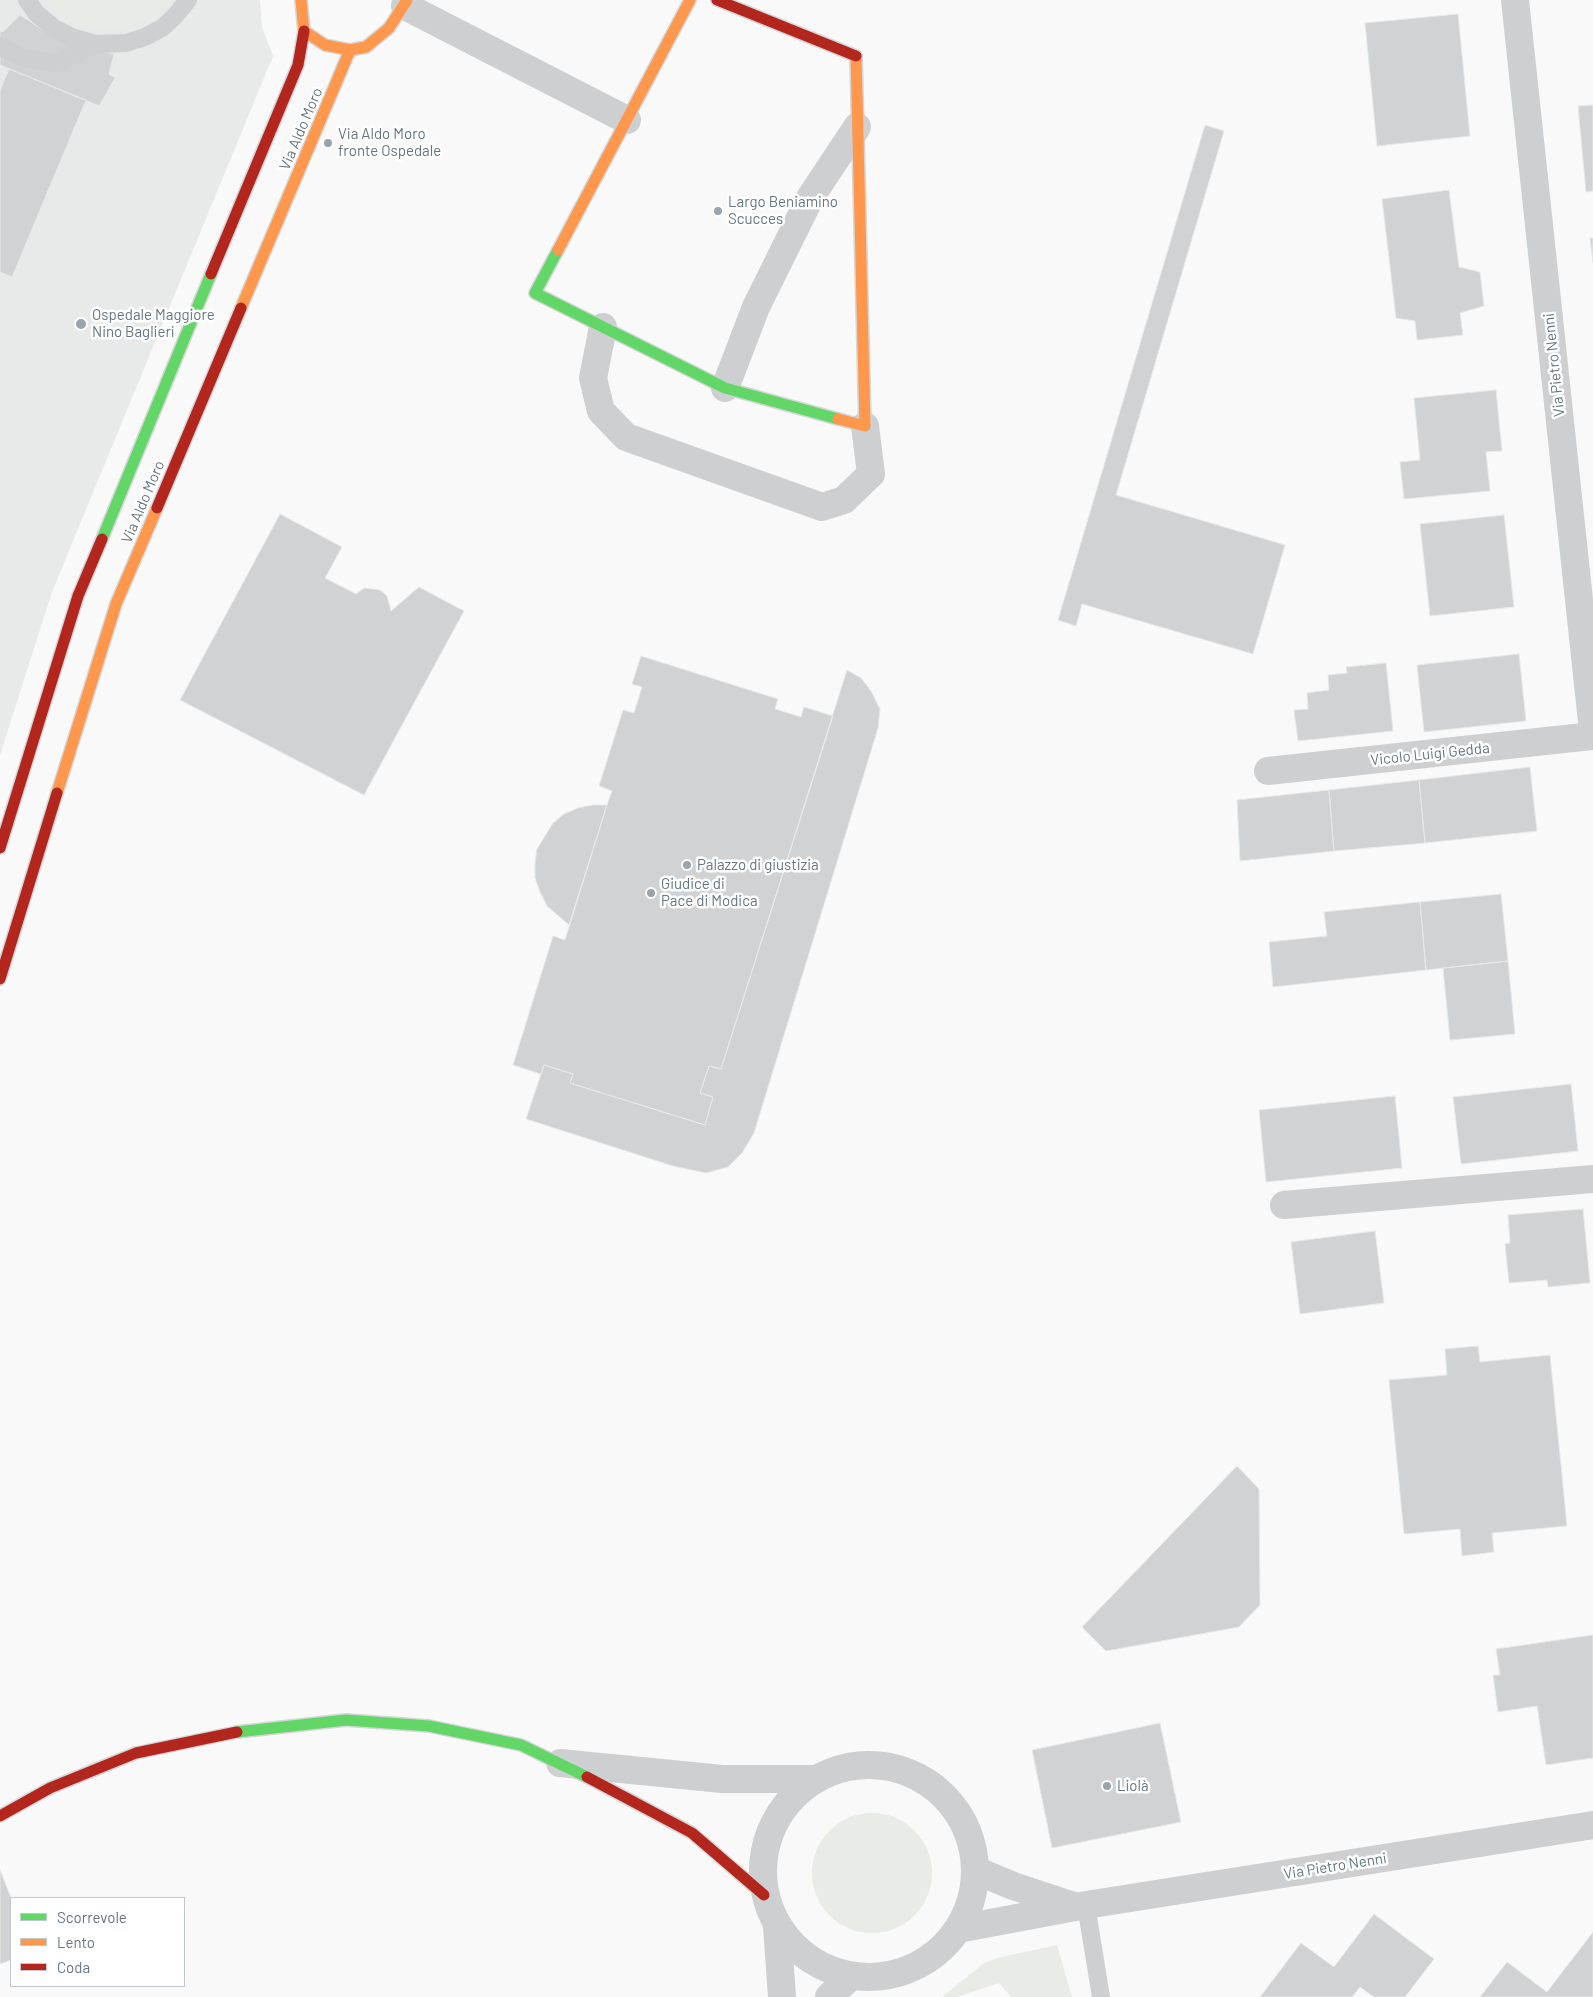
<!DOCTYPE html>
<html>
<head>
<meta charset="utf-8">
<style>
  body { margin:0 }
  #map { position:relative; width:1593px; height:1997px; overflow:hidden; background:#f9f9f9; font-family:Barlow,sans-serif }
  canvas { display:block }
  .legend { position:absolute; left:10px; top:1897px; width:175px; height:90px; box-sizing:border-box; background:#fff; border:1px solid #c1c8cd; margin:0; padding:6px 9px; list-style:none; font-size:15px; color:#657683 }
  .legend li { display:flex; align-items:center; gap:10px; height:25px }
  .legend b { width:25px; border:1px solid #c1c8cd }
</style>
</head>
<body>
<div id="map">
<canvas width="1593" height="1997"></canvas>
<ul class="legend">
<li><b style="height:6px;background:#63d668"></b>Scorrevole</li>
<li><b style="height:6px;background:#ff974d"></b>Lento</li>
<li><b style="height:6px;background:#b3261e"></b>Coda</li>
</ul>
</div>
<script>
const ctx = document.querySelector('canvas').getContext('2d');
ctx.lineJoin = 'round';
function fill(path, color) {
  ctx.fillStyle = color;
  ctx.fill(path, 'evenodd');
}
function shape(rows) {
  const path = new Path2D();
  for (const r of rows) {
    if (r.length === 3) {
      path.moveTo(r[0] + r[2], r[1]);
      path.arc(r[0], r[1], r[2], 0, 2 * Math.PI);
      continue;
    }
    path.moveTo(r[0], r[1]);
    for (let i = 2; i < r.length; i += 2) path.lineTo(r[i], r[i + 1]);
  }
  return path;
}
function stroke(path, color, width, dash) {
  ctx.strokeStyle = color;
  ctx.lineWidth = width;
  ctx.lineCap = dash ? 'butt' : 'round';
  ctx.setLineDash(dash || []);
  ctx.stroke(path);
}
function drawText(font, color, halo, rows, align = 'center') {
  ctx.font = font + ' Barlow,sans-serif';
  ctx.lineWidth = 5;
  ctx.setLineDash([]);
  ctx.textBaseline = 'middle';
  ctx.strokeStyle = halo;
  ctx.fillStyle = color;
  for (const [text, x, y, turn = 0] of rows) {
    ctx.save();
    ctx.translate(x, y);
    ctx.rotate((+turn || 0) * Math.PI / 180);
    ctx.textAlign = isNaN(turn) ? turn : align;
    if (halo) ctx.strokeText(text, 0, 0);
    ctx.fillText(text, 0, 0);
    ctx.restore();
  }
}
const built = shape([
  [0,0,260,0,262,27,273,56,52,592,0,755]
]);
const green = shape([
  [42,0,168,0,152,16,123,29,91,30,61,18],
  [872,1873,60],
  [1057,1945,1072,1997,1011,1997,999,1983,957,1997,942,1997,984,1963,997,1958]
]);
const building = shape([
  [1458,14,1470,136,1377,146,1365,23,1458,14],
  [20,15,49,34,73,45,114,54,109,74,115,78,99,106,0,65,0,31,3,32,20,15],
  [9,69,86,100,12,277,0,272,0,90,9,69],
  [1593,105,1593,191,1586,192,1578,106,1593,105],
  [1205,125,1224,131,1116,495,1285,545,1253,654,1082,604,1076,626,1058,620,1205,125],
  [1449,190,1459,267,1480,272,1484,306,1460,313,1463,335,1417,340,1415,321,1396,318,1382,199,1449,190],
  [1590,238,1593,238,1593,263,1590,238],
  [1496,390,1502,451,1486,452,1490,491,1404,499,1400,462,1420,460,1414,398,1496,390],
  [280,514,342,547,325,578,356,594,364,588,380,590,387,596,391,611,419,587,464,611,364,795,180,700,280,514],
  [1504,515,1514,607,1430,616,1420,524,1504,515],
  [1519,654,1526,721,1424,732,1417,665,1519,654],
  [641,656,778,699,775,709,801,717,804,707,833,716,721,1069,709,1066,700,1093,713,1097,705,1125,570,1083,573,1074,544,1065,541,1074,513,1065,553,936,565,940,607,805,612,791,599,786,623,710,634,713,642,687,632,684,641,656],
  [1386,663,1393,731,1298,741,1294,710,1308,709,1307,693,1329,690,1328,675,1347,673,1346,667,1386,663],
  [847,670,861,678,871,691,880,709,878,728,754,1133,742,1153,728,1167,706,1173,673,1166,526,1119,544,1065,573,1074,570,1083,705,1125,713,1097,700,1093,709,1066,721,1069,847,670],
  [1530,767,1537,831,1425,843,1419,780,1530,767],
  [1419,780,1425,843,1334,851,1329,790,1419,780],
  [1329,790,1334,851,1240,861,1237,800,1329,790],
  [593,805,607,805,569,925,547,906,540,892,535,878,535,863,537,849,553,823,564,814,578,808,593,805],
  [1501,894,1508,961,1426,970,1420,902,1501,894],
  [1420,902,1426,970,1273,987,1269,942,1327,936,1324,912,1420,902],
  [1508,961,1515,1034,1450,1040,1443,968,1508,961],
  [1571,1084,1578,1151,1461,1164,1453,1097,1571,1084],
  [1395,1096,1402,1168,1266,1182,1259,1110,1395,1096],
  [1583,1209,1590,1283,1548,1287,1547,1280,1509,1283,1505,1244,1510,1243,1508,1215,1583,1209],
  [1375,1231,1384,1303,1300,1314,1291,1242,1375,1231],
  [1478,1346,1480,1362,1550,1355,1567,1526,1492,1533,1494,1552,1462,1556,1460,1529,1404,1534,1389,1380,1447,1375,1445,1349,1478,1346],
  [1237,1466,1259,1489,1260,1605,1239,1627,1106,1651,1082,1627,1237,1466],
  [1593,1635,1593,1758,1546,1765,1537,1706,1498,1712,1493,1675,1500,1675,1496,1649,1593,1635],
  [1160,1723,1181,1822,1052,1848,1032,1750,1160,1723],
  [0,1870,11,1898,11,1960,0,1964,0,1870],
  [1374,1914,1434,1959,1405,1997,1374,1997,1360,1987,1352,1997,1260,1997,1301,1943,1334,1967,1374,1914],
  [1593,1932,1593,1997,1480,1997,1507,1962,1547,1992,1593,1932]
]);
const lane = shape([
  [27,0,36,13,54,28,74,38,96,44,126,43,145,37,162,28,176,15,188,0],
  [0,46,21,57,56,64,96,44],
  [1086,1905,1101,1997]
]);
const street = shape([
  [1515,0,1593,731],
  [405,6,627,120],
  [603,327,593,378,601,411,626,437,822,507,844,500,871,474,865,426],
  [725,388,756,307,810,198,857,127],
  [1268,771,1593,736],
  [1284,1205,1593,1179],
  [560,1763,722,1779,816,1779],
  [869,1871,106],
  [975,1870,1013,1886,1074,1906],
  [777,1926,782,1997],
  [958,1929,1086,1905,1593,1825],
  [829,1997,851,1976]
]);
const fast = shape([
  [558,250,535,293,725,388,838,419],
  [102,539,211,274],
  [237,1732,346,1720,429,1726,521,1745,587,1777]
]);
const slow = shape([
  [301,0,304,31,325,45,350,50,366,47,389,28,407,0],
  [558,250,690,0],
  [241,308,350,50],
  [838,419,865,426,856,56],
  [57,793,116,604,157,508]
]);
const jam = shape([
  [717,0,856,56],
  [211,274,298,65,304,31],
  [157,508,241,308],
  [0,848,78,596,102,539],
  [0,979,57,793],
  [587,1777,692,1833,764,1895],
  [0,1816,50,1788,136,1753,237,1732]
]);
const markers = [
  [328,143,5,"#99a4ac"],
  [718,211,5,"#99a4ac"],
  [81,324,6,"#99a4ac"],
  [687,865,5,"#99a4ac"],
  [651,893,5,"#99a4ac"],
  [1107,1786,5,"#99a4ac"]
];
const streetNames = [
  ["Via Aldo Moro",301,129,-67],
  ["Via Pietro Nenni",1554,365,-96],
  ["Via Aldo Moro",143,502,-67],
  ["Vicolo Luigi Gedda",1430,754,-6],
  ["Via Pietro Nenni",1335,1866,-9]
];
const poiNames = [
  ["Via Aldo Moro",338,134],
  ["fronte Ospedale",338,151],
  ["Largo Beniamino",728,202],
  ["Scucces",728,219],
  ["Ospedale Maggiore",92,315],
  ["Nino Baglieri",92,332],
  ["Palazzo di giustizia",697,865],
  ["Giudice di",661,884],
  ["Pace di Modica",661,901],
  ["Liolà",1117,1786]
];
fill(built, '#e8e9e9');
fill(green, '#e8ebe6');
fill(building, '#d0d2d3');
stroke(building, '#e8e8e8', 1);
stroke(fast, '#d5d6d7', 14);
stroke(slow, '#d5d6d7', 14);
stroke(jam, '#d5d6d7', 14);
stroke(lane, '#cecfd0', 18);
stroke(street, '#cecfd0', 28);
stroke(fast, '#63d668', 11);
stroke(slow, '#ff974d', 11);
stroke(jam, '#b3261e', 11);
for (const [x, y, r, color] of markers) {
  const dot = new Path2D();
  dot.arc(x, y, r, 0, 2 * Math.PI);
  ctx.fillStyle = color;
  ctx.fill(dot);
  stroke(dot, '#fff', 2);
}
drawText('15px', '#657683', '#fff', streetNames);
drawText('15px', '#657683', '#fff', poiNames, 'left');
</script>
</body>
</html>
